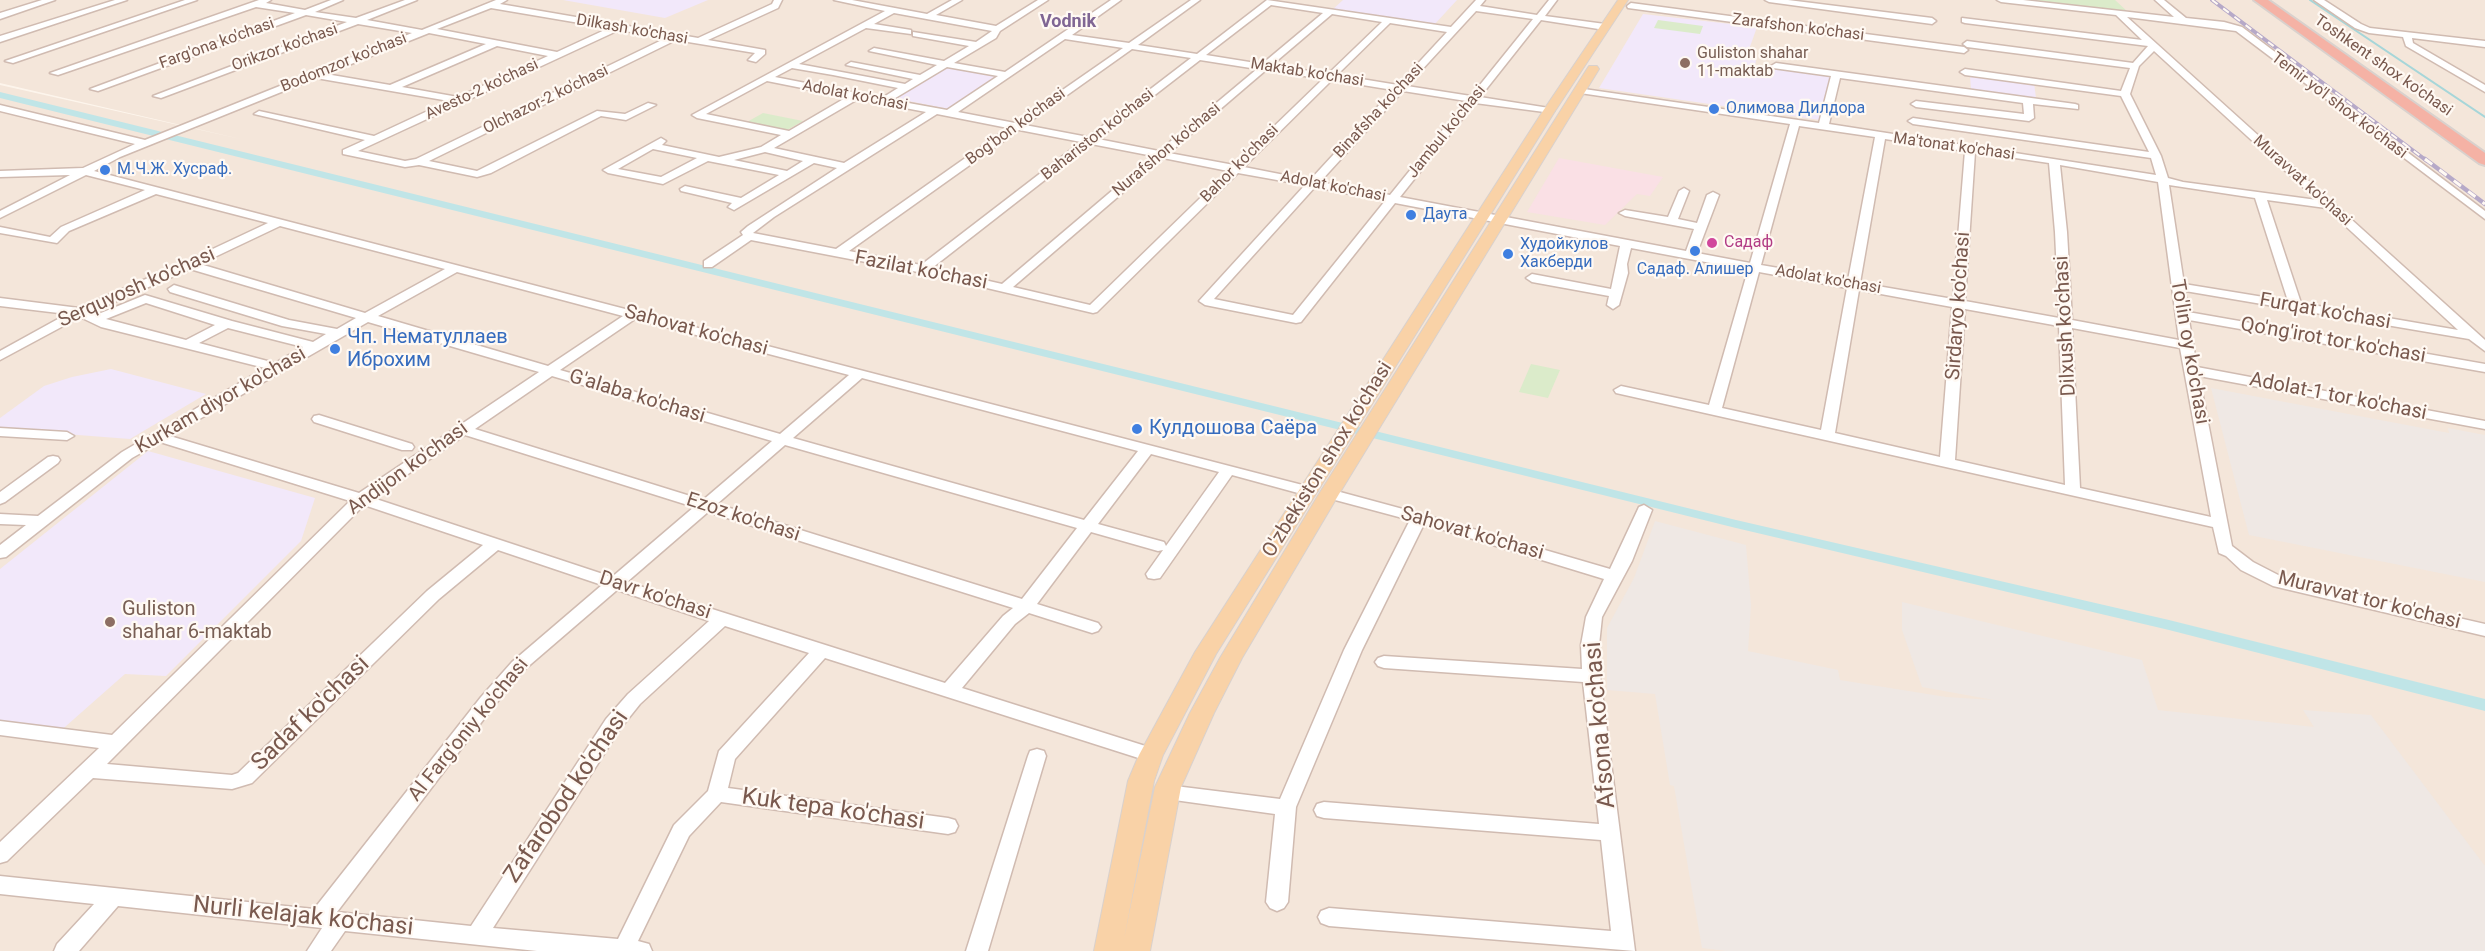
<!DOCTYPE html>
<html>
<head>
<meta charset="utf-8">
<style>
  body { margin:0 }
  canvas { display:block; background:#fdf5ec }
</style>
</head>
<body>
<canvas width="2485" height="951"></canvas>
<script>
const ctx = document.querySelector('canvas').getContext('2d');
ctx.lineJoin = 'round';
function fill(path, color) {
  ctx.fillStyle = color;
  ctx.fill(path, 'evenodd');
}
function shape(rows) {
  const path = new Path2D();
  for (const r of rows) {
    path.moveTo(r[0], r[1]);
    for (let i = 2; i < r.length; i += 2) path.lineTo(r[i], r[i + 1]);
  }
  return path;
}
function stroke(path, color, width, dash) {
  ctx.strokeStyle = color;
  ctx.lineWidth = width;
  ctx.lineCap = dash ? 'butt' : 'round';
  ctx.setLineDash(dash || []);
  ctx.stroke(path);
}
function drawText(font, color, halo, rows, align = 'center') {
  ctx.font = font + ' Roboto,sans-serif';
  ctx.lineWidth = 4.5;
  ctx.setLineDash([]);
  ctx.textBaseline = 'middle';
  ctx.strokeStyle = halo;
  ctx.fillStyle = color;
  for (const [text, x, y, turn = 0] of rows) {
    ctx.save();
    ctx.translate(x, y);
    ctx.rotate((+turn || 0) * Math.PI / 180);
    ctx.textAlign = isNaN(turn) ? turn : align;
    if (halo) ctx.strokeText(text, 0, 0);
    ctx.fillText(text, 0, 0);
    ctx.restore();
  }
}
const residential = shape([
  [0,0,2485,0,2485,951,0,951,0,85,245,140,0,83]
]);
const industrial = shape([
  [2211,388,2449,433,2448,428,2485,435,2485,582,2249,535],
  [1655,521,1746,545,1751,605,1748,651,1838,670,1840,680,1946,697,1994,700,1922,687,1902,630,1902,602,2142,660,2158,710,2314,727,2303,710,2371,715,2485,866,2485,951,1727,951,1702,948,1674,786,1670,785,1655,694,1607,690,1607,628,1634,578]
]);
const education = shape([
  [563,0,708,0,665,18],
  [1343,0,1457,0,1434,25,1332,10],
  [1643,14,1757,27,1746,58,1756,60,1755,66,1831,76,1820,120,1599,88],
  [943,67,998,77,949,109,893,98],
  [1970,75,2034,83,2036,98,1971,90],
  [111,369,206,394,130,439,0,429,0,418,44,386,72,377],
  [148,451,315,498,301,541,166,676,125,674,57,734,0,726,0,569]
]);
const medical = shape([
  [1559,158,1663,177,1650,196,1637,194,1605,225,1527,212]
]);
const green = shape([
  [2016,0,2115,0,2129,13],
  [1658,20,1703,26,1700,34,1654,28],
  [763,113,803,121,787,130,747,122],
  [1531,364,1560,370,1548,398,1519,392]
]);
const stream = shape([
  [2310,0,2485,117]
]);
const canal = shape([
  [0,92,1736,520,2169,620,2485,699,2485,711,2169,630,1736,528,0,98,0,92]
]);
const minor = shape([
  [42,0,55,0,0,19,0,13,42,0],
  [115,0,127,0,0,42,0,36,115,0],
  [185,0,197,0,13,63,5,61,185,0],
  [259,0,271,0,266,3,305,10,331,0,343,0,315,12,356,18,405,0,417,0,367,20,422,30,496,0,507,0,500,4,698,38,772,4,774,0,782,0,778,8,708,40,765,50,765,54,756,62,748,60,755,53,676,40,429,161,477,171,597,111,625,114,648,103,656,105,626,120,601,116,491,173,477,177,419,165,405,167,343,154,343,150,365,140,254,114,259,111,374,136,449,101,316,78,120,157,94,171,1314,488,1317,491,1309,496,1232,475,1160,578,1154,579,1148,578,1146,574,1163,550,1158,551,1091,532,1037,604,1098,623,1101,627,1098,631,1092,633,1029,613,1015,624,962,688,1158,750,1160,755,1158,760,1151,762,825,658,735,759,728,788,948,818,955,820,958,826,955,832,948,834,721,802,689,836,638,941,649,944,652,951,537,951,345,931,331,951,307,951,322,928,118,906,79,951,54,951,57,944,94,904,0,894,0,876,314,909,481,697,512,662,602,585,498,550,439,599,252,783,232,789,93,778,7,861,0,863,0,842,99,748,0,735,0,721,112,735,350,501,160,442,132,458,6,557,0,558,0,545,26,525,0,524,0,514,38,516,122,452,265,368,101,327,80,317,0,360,0,351,67,314,0,306,0,298,79,308,185,262,268,223,156,194,69,231,57,243,0,233,0,227,50,237,61,227,145,190,86,175,0,218,0,211,70,175,0,177,0,171,83,168,135,144,0,111,0,105,145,140,412,33,358,24,161,98,153,96,347,22,306,15,98,91,90,89,295,13,256,7,58,75,50,73,259,0],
  [491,8,609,28,557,52,437,29,491,8],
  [619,30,666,38,416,159,405,161,358,151,619,30],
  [429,33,486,44,390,85,326,74,429,33],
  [497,46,548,56,458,97,402,87,497,46],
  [280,226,445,269,365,313,200,264,280,226],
  [190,269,356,318,337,329,289,320,174,285,168,289,170,292,282,326,326,334,313,342,232,321,145,295,96,315,91,312,190,269],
  [457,272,623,316,548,366,378,316,457,272],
  [146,303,215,325,186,340,106,319,146,303],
  [635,319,849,375,780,434,560,370,635,319],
  [368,322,539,372,359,493,170,436,368,322],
  [228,328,303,347,275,363,199,343,228,328],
  [552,376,772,441,703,500,475,429,552,376],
  [862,378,1138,451,1084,520,793,438,862,378],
  [465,435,694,507,612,577,373,498,465,435],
  [785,445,1077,528,1022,599,717,504,785,445],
  [1151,454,1219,472,1166,546,1164,542,1098,524,1151,454],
  [364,505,483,545,427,591,238,773,232,775,107,764,364,505],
  [708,512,1013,608,1003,616,945,683,627,582,708,512],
  [617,590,709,621,628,694,606,719,471,926,337,912,493,707,524,670,617,590],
  [725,626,809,653,719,751,708,791,674,825,618,939,493,928,620,729,640,704,725,626],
  [834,0,852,0,927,14,952,0,962,0,936,15,996,26,1038,0,1048,0,1000,31,996,38,954,63,1005,72,1111,0,1121,0,1072,35,1129,43,1191,0,1200,0,1138,45,1197,54,1267,0,1451,27,1476,0,1485,0,1480,6,1537,15,1549,0,1557,0,1545,16,1605,24,1609,27,1605,30,1541,20,1480,97,1549,108,1554,111,1552,113,1475,103,1400,197,1686,251,1694,229,1625,216,1619,213,1625,210,1668,217,1679,191,1684,188,1689,191,1678,219,1697,223,1707,195,1713,192,1719,195,1697,253,1750,263,1790,124,1580,93,1575,90,1577,88,1819,123,1831,76,1773,68,1771,66,1776,63,2075,104,2078,105,2078,109,2033,104,2034,118,2029,121,1916,107,1911,104,1916,101,2024,114,2023,103,1840,78,1829,124,2156,175,2151,158,1913,124,1908,121,1913,118,2149,152,2121,96,1965,75,1960,72,1965,69,2121,91,2130,68,1967,47,1963,44,1967,41,2133,63,2148,46,1965,23,1962,22,1962,18,2142,40,2116,15,2001,2,1997,0,2023,0,2174,17,2155,0,2164,0,2186,18,2224,22,2242,27,2485,211,2485,219,2236,31,2127,17,2485,340,2485,351,2469,339,2185,291,2188,312,2485,364,2485,372,2189,320,2197,367,2485,421,2485,429,2199,376,2232,546,2253,562,2284,578,2485,624,2485,636,2273,586,2241,570,2226,556,2219,553,2213,527,1616,393,1614,390,1621,386,1709,405,1748,270,1631,248,1627,264,1628,273,1619,305,1613,309,1607,305,1609,296,1532,282,1526,278,1532,274,1611,289,1620,246,1395,203,1301,322,1296,323,1205,305,1199,301,1305,185,1238,173,1097,312,1093,313,923,273,751,240,712,267,704,267,704,261,743,235,741,232,748,226,837,168,814,163,734,210,728,207,732,203,681,191,680,189,685,186,741,198,779,175,708,161,663,184,608,173,603,170,661,138,666,141,662,145,719,157,761,147,781,135,697,118,692,115,885,11,834,0],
  [1271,5,1323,13,1262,64,1206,55,1271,5],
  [1476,11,1533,19,1471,96,1407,86,1476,11],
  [894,13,992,31,976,42,913,32,913,36,969,46,944,61,874,48,869,51,937,65,920,75,851,62,846,65,913,79,905,84,799,64,866,28,911,34,911,30,874,24,894,13],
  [1332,14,1382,22,1328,74,1272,65,1332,14],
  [1390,23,1447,32,1398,85,1337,75,1390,23],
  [1065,39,1123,48,1015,123,958,112,1065,39],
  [1132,49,1191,58,1088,137,1025,125,1132,49],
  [2154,51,2317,200,2183,182,2168,178,2161,156,2130,94,2139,66,2154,51],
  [1200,60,1257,69,1159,151,1098,139,1200,60],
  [947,67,998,76,947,110,892,100,947,67],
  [792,68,833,75,898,88,882,98,775,77,792,68],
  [1266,70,1323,79,1234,165,1169,153,1266,70],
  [1332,80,1393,90,1310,180,1244,167,1332,80],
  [767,81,847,97,789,131,706,114,767,81],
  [1403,91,1466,101,1390,195,1320,182,1403,91],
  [858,99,926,112,844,163,774,148,858,99],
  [937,114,1008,128,836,249,753,233,774,217,937,114],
  [1799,126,1875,137,1848,280,1761,265,1799,126],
  [1019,130,1081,142,921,265,849,251,1019,130],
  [1885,139,1965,151,1953,299,1860,283,1885,139],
  [1091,144,1153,156,1002,284,932,268,1091,144],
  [653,149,697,158,661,177,618,169,653,149],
  [765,152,803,161,787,171,734,160,765,152],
  [1975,152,2049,163,2055,232,2059,318,1965,301,1975,152],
  [1163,158,1228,171,1090,305,1013,287,1163,158],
  [2060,165,2158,182,2179,340,2072,320,2067,232,2060,165],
  [2169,185,2255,198,2288,301,2184,284,2169,185],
  [1315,187,1385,201,1293,315,1214,299,1315,187],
  [2267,200,2326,208,2458,330,2301,303,2267,200],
  [1759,272,1847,288,1821,430,1722,408,1759,272],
  [1859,290,1952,307,1940,457,1835,433,1859,290],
  [1965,309,2059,326,2065,485,1955,460,1965,309],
  [2072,328,2180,348,2211,517,2080,488,2072,328],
  [1765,0,1788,0,1932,18,1936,21,1932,24,1769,2,1765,0],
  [2314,0,2324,0,2361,24,2370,28,2485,41,2485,47,2412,38,2413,43,2485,85,2485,92,2406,46,2403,37,2369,33,2355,28,2314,0],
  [1631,3,1964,47,1968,50,1964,53,1628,8,1627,6,1631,3],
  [319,415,412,444,414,447,412,450,402,450,314,422,312,419,314,416,319,415],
  [0,428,67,432,74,436,67,440,0,436,0,428],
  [53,456,58,457,60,460,58,463,5,502,0,504,0,492,48,457,53,456],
  [1329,489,1425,515,1610,569,1639,507,1644,505,1652,510,1632,561,1602,617,1599,645,1600,676,1635,951,1329,926,1321,923,1318,917,1321,911,1329,908,1611,931,1601,840,1324,818,1317,816,1314,810,1317,804,1324,802,1599,824,1583,682,1384,668,1378,666,1375,662,1378,658,1384,656,1582,669,1581,645,1586,617,1604,579,1424,524,1362,650,1296,807,1288,902,1284,908,1277,911,1270,908,1266,902,1275,814,1160,798,1157,793,1160,788,1167,785,1280,799,1344,650,1410,520,1324,497,1321,494,1324,491,1329,489],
  [1037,749,1044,751,1046,756,988,951,966,951,1028,756,1030,751,1037,749]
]);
const major = shape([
  [1618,0,1628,0,1555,111,1216,654,1163,755,1154,781,1124,939,1155,787,1190,713,1220,658,1319,494,1587,69,1589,66,1597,66,1599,69,1339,494,1242,658,1214,713,1181,787,1150,951,1094,951,1128,781,1139,755,1195,652,1543,111,1618,0]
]);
const highway = shape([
  [2254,0,2268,0,2485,153,2485,165,2479,163,2254,0]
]);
const railFar1 = shape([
  [2212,0,2427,161]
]);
const rail = shape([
  [2425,159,2485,204]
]);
const markers = [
  [1685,63,6,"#8d6e63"],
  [1714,109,6,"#3f7fe0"],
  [105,170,6,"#3f7fe0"],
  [1411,215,6,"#3f7fe0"],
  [1712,243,6,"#d1479c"],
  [1695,251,6,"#3f7fe0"],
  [1508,254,6,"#3f7fe0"],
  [335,349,6,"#3f7fe0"],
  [1137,429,6,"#3f7fe0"],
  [110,622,6,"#8d6e63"]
];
const farStreetnames = [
  ["Zarafshon ko'chasi",1798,28,7],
  ["Dilkash ko'chasi",632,30,10],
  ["Farg'ona ko'chasi",217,44,-20],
  ["Orikzor ko'chasi",285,48,-20],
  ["Bodomzor ko'chasi",344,63,-22],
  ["Toshkent shox ko'chasi",2383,66,35],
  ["Maktab ko'chasi",1307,73,9],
  ["Avesto-2 ko'chasi",482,90,-25],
  ["Adolat ko'chasi",855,96,11],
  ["Olchazor-2 ko'chasi",546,100,-26],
  ["Temir yo'l shox ko'chasi",2339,106,37],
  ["Binafsha ko'chasi",1379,111,-47],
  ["Bog'bon ko'chasi",1016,127,-36],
  ["Jambul ko'chasi",1447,132,-51],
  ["Bahariston ko'chasi",1098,135,-38],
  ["Ma'tonat ko'chasi",1954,147,8],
  ["Nurafshon ko'chasi",1167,150,-40],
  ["Bahor ko'chasi",1240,164,-45],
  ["Muravvat ko'chasi",2302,181,42],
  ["Adolat ko'chasi",1333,187,11],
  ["Adolat ko'chasi",1828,280,10]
];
const farEducationnames = [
  ["Guliston shahar",1697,54],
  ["11-maktab",1697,72]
];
const farShopnames = [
  ["Олимова Дилдора",1726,109],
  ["М.Ч.Ж. Хусраф.",117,170],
  ["Даута",1423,215],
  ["Худойкулов",1520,245],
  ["Хакберди",1520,263],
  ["Садаф. Алишер",1695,270,"center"]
];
const farHotelnames = [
  ["Садаф",1724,243]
];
const farNeighbourhoodnames = [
  ["Vodnik",1068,22]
];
const streetNames = [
  ["Fazilat ko'chasi",921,271,11],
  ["Serquyosh ko'chasi",137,288,-24],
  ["Sirdaryo ko'chasi",1959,306,-86],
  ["Furqat ko'chasi",2325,312,10],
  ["Dilxush ko'chasi",2066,326,-93],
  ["Sahovat ko'chasi",696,331,15],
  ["Qo'ng'irot tor ko'chasi",2333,341,10],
  ["To'lin oy ko'chasi",2189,352,80],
  ["G'alaba ko'chasi",637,397,17],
  ["Adolat-1 tor ko'chasi",2338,397,11],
  ["Kurkam diyor ko'chasi",221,401,-30],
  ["O'zbekiston shox ko'chasi",1328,460,-58],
  ["Andijon ko'chasi",408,469,-36],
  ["Ezoz ko'chasi",743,518,18],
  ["Sahovat ko'chasi",1472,534,16],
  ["Davr ko'chasi",655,596,18],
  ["Muravvat tor ko'chasi",2369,601,14],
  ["Al Farg'oniy ko'chasi",469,730,-51]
];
const shopNames = [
  ["Чп. Нематуллаев",347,338],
  ["Иброхим",347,361],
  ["Кулдошова Саёра",1149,429]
];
const educationNames = [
  ["Guliston",122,610],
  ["shahar 6-maktab",122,633]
];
const nearStreetnames = [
  ["Sadaf ko'chasi",311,714,-44],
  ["Afsona ko'chasi",1601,725,-95],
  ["Zafarobod ko'chasi",567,797,-56],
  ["Kuk tepa ko'chasi",833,810,8],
  ["Nurli kelajak ko'chasi",303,917,6]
];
fill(residential, '#f4e6da');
fill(industrial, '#efe8e4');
fill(education, '#f2e8fa');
fill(medical, '#fae0e5');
fill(green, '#dbebca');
stroke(stream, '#a6d6d9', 2);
fill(canal, '#c0e5e7');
stroke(minor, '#d0bbb1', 3);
stroke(major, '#d9d1cd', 2);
stroke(highway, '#d9d1cd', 4);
fill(minor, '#fff');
fill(major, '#f9d2a7');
fill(highway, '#f5b2a5');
stroke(railFar1, '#b6a9c8', 4);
stroke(rail, '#b6a9c8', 4.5);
stroke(railFar1, '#fff9f3', 2, [7]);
stroke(rail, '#fff9f3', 3, [9]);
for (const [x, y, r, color] of markers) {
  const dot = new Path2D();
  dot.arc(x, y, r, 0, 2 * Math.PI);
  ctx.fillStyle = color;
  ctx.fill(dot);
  stroke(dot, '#fff9f3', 2);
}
drawText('16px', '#79594e', '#fff9f3', farStreetnames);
drawText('16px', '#785e54', '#fff9f3', farEducationnames, 'left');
drawText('16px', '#366cbe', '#fff9f3', farShopnames, 'left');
drawText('16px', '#b23c85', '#fff9f3', farHotelnames, 'left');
drawText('bold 18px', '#806694', '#fff9f3', farNeighbourhoodnames);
drawText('20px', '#79594e', '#fff9f3', streetNames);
drawText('20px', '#366cbe', '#fff9f3', shopNames, 'left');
drawText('20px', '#785e54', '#fff9f3', educationNames, 'left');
drawText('24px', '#79594e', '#fff9f3', nearStreetnames);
</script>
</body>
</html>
